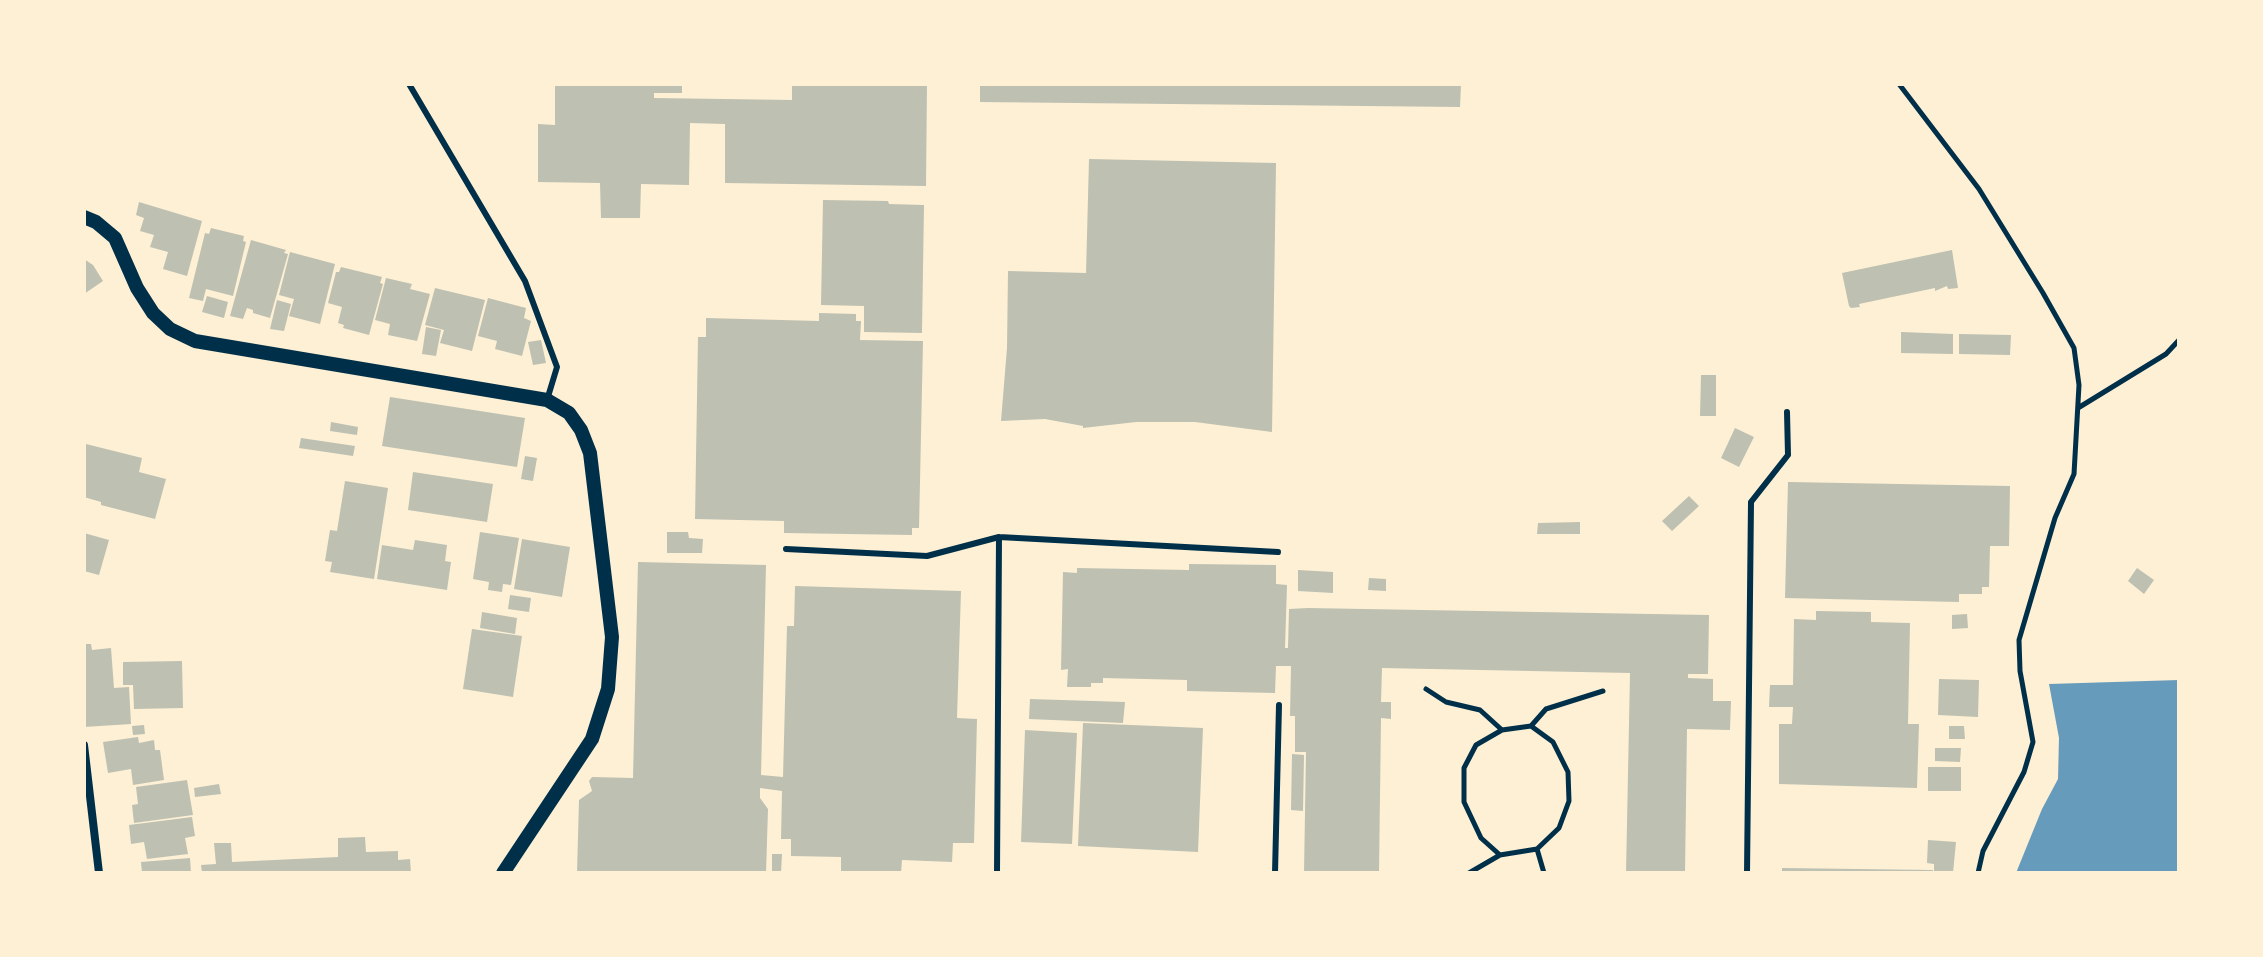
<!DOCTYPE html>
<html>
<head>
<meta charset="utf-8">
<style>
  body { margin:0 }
  #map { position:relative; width:2263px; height:957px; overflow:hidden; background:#fdf0d5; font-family:"PT Sans Narrow",sans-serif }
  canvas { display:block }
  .frame { position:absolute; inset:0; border:86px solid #fdf0d5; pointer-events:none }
</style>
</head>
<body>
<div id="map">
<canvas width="2263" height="957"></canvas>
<div class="frame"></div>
</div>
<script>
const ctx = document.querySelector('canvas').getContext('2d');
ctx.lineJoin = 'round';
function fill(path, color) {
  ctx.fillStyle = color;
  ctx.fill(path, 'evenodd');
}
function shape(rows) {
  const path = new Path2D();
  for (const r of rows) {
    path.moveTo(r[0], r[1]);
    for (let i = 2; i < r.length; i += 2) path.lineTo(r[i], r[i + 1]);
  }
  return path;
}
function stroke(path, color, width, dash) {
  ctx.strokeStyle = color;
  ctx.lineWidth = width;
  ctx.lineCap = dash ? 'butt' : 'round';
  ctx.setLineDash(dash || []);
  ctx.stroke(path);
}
const water = shape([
  [2179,680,2179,873,2016,873,2042,809,2058,779,2059,738,2049,684]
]);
const building = shape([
  [555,84,682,84,682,93,654,93,654,98,792,100,792,84,927,84,926,186,725,183,725,124,690,123,689,185,641,184,640,218,601,218,600,183,538,182,538,124,555,125],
  [980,84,1461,84,1460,107,980,102],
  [1089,159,1276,163,1272,432,1195,422,1136,422,1083,428,1083,426,1045,419,1001,421,1007,348,1008,271,1086,273],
  [823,200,888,201,889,204,924,205,922,333,864,332,864,306,821,305],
  [139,202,202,221,187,276,163,269,168,252,150,247,154,235,140,231,144,218,136,215],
  [211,228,244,236,243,241,246,242,233,296,206,289,203,301,189,298,205,233,209,234],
  [251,240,286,250,284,253,288,254,270,318,253,313,253,310,247,308,243,319,230,316],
  [1952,250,1958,288,1948,289,1947,286,1935,291,1935,288,1859,304,1860,307,1851,308,1849,306,1842,273],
  [290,252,335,264,320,324,289,316,294,299,279,295],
  [84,259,93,265,103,281,84,294],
  [341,267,382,277,380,283,383,284,369,335,343,328,344,325,338,323,342,307,328,303,336,272,339,272],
  [386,278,412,284,410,289,430,294,417,341,388,335,390,324,375,320],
  [435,288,485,300,472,351,440,343,444,330,425,325],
  [207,296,228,302,224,318,202,312],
  [488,298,526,308,524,318,531,321,522,356,495,349,497,341,478,336],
  [277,300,291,304,284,331,270,329],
  [819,313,856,314,856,321,861,321,860,340,923,341,919,528,912,528,912,535,784,533,784,521,695,519,698,337,706,337,706,318,819,321],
  [426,327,441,330,436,356,422,354],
  [1901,332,1953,334,1953,354,1901,353],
  [1959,334,2011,335,2010,355,1959,354],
  [541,340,546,363,533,365,528,342],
  [1701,375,1716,375,1716,416,1700,416],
  [390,397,525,418,517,467,382,446],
  [331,422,358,427,357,435,330,431],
  [1735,428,1754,437,1739,467,1721,458],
  [301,438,355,446,353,456,299,448],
  [86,444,142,458,139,472,166,479,155,519,101,505,101,502,84,497],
  [525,456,537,458,533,481,521,479],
  [413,472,493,484,487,522,408,510],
  [345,481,388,488,374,579,330,572,332,562,325,561,330,530,337,531],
  [1788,482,2010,486,2009,546,1990,546,1989,587,1982,587,1982,594,1959,594,1959,602,1785,598],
  [1689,496,1699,506,1672,531,1662,521],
  [1580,522,1580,534,1537,534,1538,523],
  [480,532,519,538,511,585,503,584,502,592,488,590,489,582,473,579],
  [667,532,688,532,689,538,703,539,702,553,667,553],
  [84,533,109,540,99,575,84,571],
  [522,539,570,547,562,597,514,589],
  [415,540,447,545,445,561,451,562,447,590,377,579,382,545,413,550],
  [638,562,766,565,761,775,783,777,787,626,794,626,795,586,961,591,957,718,977,719,974,843,953,843,952,862,902,860,901,873,841,873,841,857,791,856,791,839,781,839,782,791,760,788,760,798,768,809,766,873,577,873,579,800,592,791,589,781,592,777,633,778],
  [1189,564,1276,565,1276,584,1287,585,1285,648,1288,648,1289,609,1308,608,1709,615,1708,674,1688,674,1688,678,1713,679,1713,701,1731,701,1730,730,1687,729,1685,873,1626,873,1630,673,1382,668,1381,702,1391,702,1391,719,1381,718,1379,873,1304,873,1306,752,1295,752,1295,716,1290,716,1291,666,1276,666,1275,693,1187,691,1187,680,1103,678,1103,683,1091,683,1091,687,1067,687,1068,669,1061,670,1063,572,1077,573,1077,568,1189,570],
  [2137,568,2154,580,2144,594,2128,581],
  [1298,570,1333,572,1333,593,1298,591],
  [1369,578,1386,579,1386,591,1368,590],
  [510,595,531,598,529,612,508,609],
  [1816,611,1871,612,1871,622,1910,623,1908,724,1919,724,1917,788,1779,784,1779,724,1792,724,1793,707,1769,707,1770,685,1793,685,1794,619,1816,620],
  [482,612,517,618,515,634,480,628],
  [1967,614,1968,628,1952,629,1952,615],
  [472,629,522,636,513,697,463,689],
  [84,644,91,644,92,650,111,648,114,688,129,687,131,724,84,727],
  [182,661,183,708,134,709,133,685,123,685,123,662],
  [1939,679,1979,680,1978,717,1938,715],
  [1030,699,1125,702,1123,723,1029,719],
  [1083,723,1203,728,1198,852,1078,846],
  [144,725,145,734,133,735,132,726],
  [1949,726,1964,726,1965,739,1949,739],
  [1025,730,1077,733,1072,844,1021,842],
  [138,737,139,743,154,740,155,750,160,750,164,780,133,785,131,769,108,773,103,742],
  [1935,748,1961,748,1960,762,1935,761],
  [1292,754,1304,755,1303,811,1291,810],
  [1928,767,1961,767,1961,791,1928,791],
  [187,780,193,815,134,823,132,805,138,804,136,787],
  [219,784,221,794,195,797,194,788],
  [192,817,195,836,185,838,188,854,147,859,144,842,131,844,129,825],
  [365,837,366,852,398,851,398,860,410,859,411,873,202,873,201,865,216,864,214,843,231,843,232,862,338,857,338,838],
  [1928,840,1956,842,1953,873,1934,873,1934,864,1927,863],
  [772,854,782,854,781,873,772,873],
  [190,858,191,873,142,873,141,862],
  [1782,868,1933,870,1933,873,1782,873]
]);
const path = shape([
  [1899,84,1979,189,2043,293,2074,348,2079,385,2074,474,2055,518,2019,640,2020,671,2033,742,2024,772,1983,851,1978,873],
  [2078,408,2166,354,2179,340],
  [1426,689,1446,702,1480,710,1502,730],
  [1531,726,1546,709,1603,691],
  [1537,849,1544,873],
  [1469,873,1500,855,1537,849,1559,828,1569,801,1568,772,1553,742,1531,726,1502,730,1476,745,1464,768,1464,802,1481,838,1500,855]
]);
const service = shape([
  [409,84,525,281,557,367,547,400],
  [786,549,927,556,999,537],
  [997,873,999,537,1278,552],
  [1275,873,1279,705],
  [1747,873,1751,502,1788,455,1787,412]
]);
const minor = shape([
  [84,745,99,873]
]);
const tertiary = shape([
  [84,217,96,222,115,238,137,288,153,313,170,329,195,341,547,400,569,413,581,430,590,453,612,637,608,689,592,739,503,873]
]);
fill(water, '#669bbc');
fill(building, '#bec0b2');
stroke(path, '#003049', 5);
stroke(service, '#003049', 6);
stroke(minor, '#003049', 8);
stroke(tertiary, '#003049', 14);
</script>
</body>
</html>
